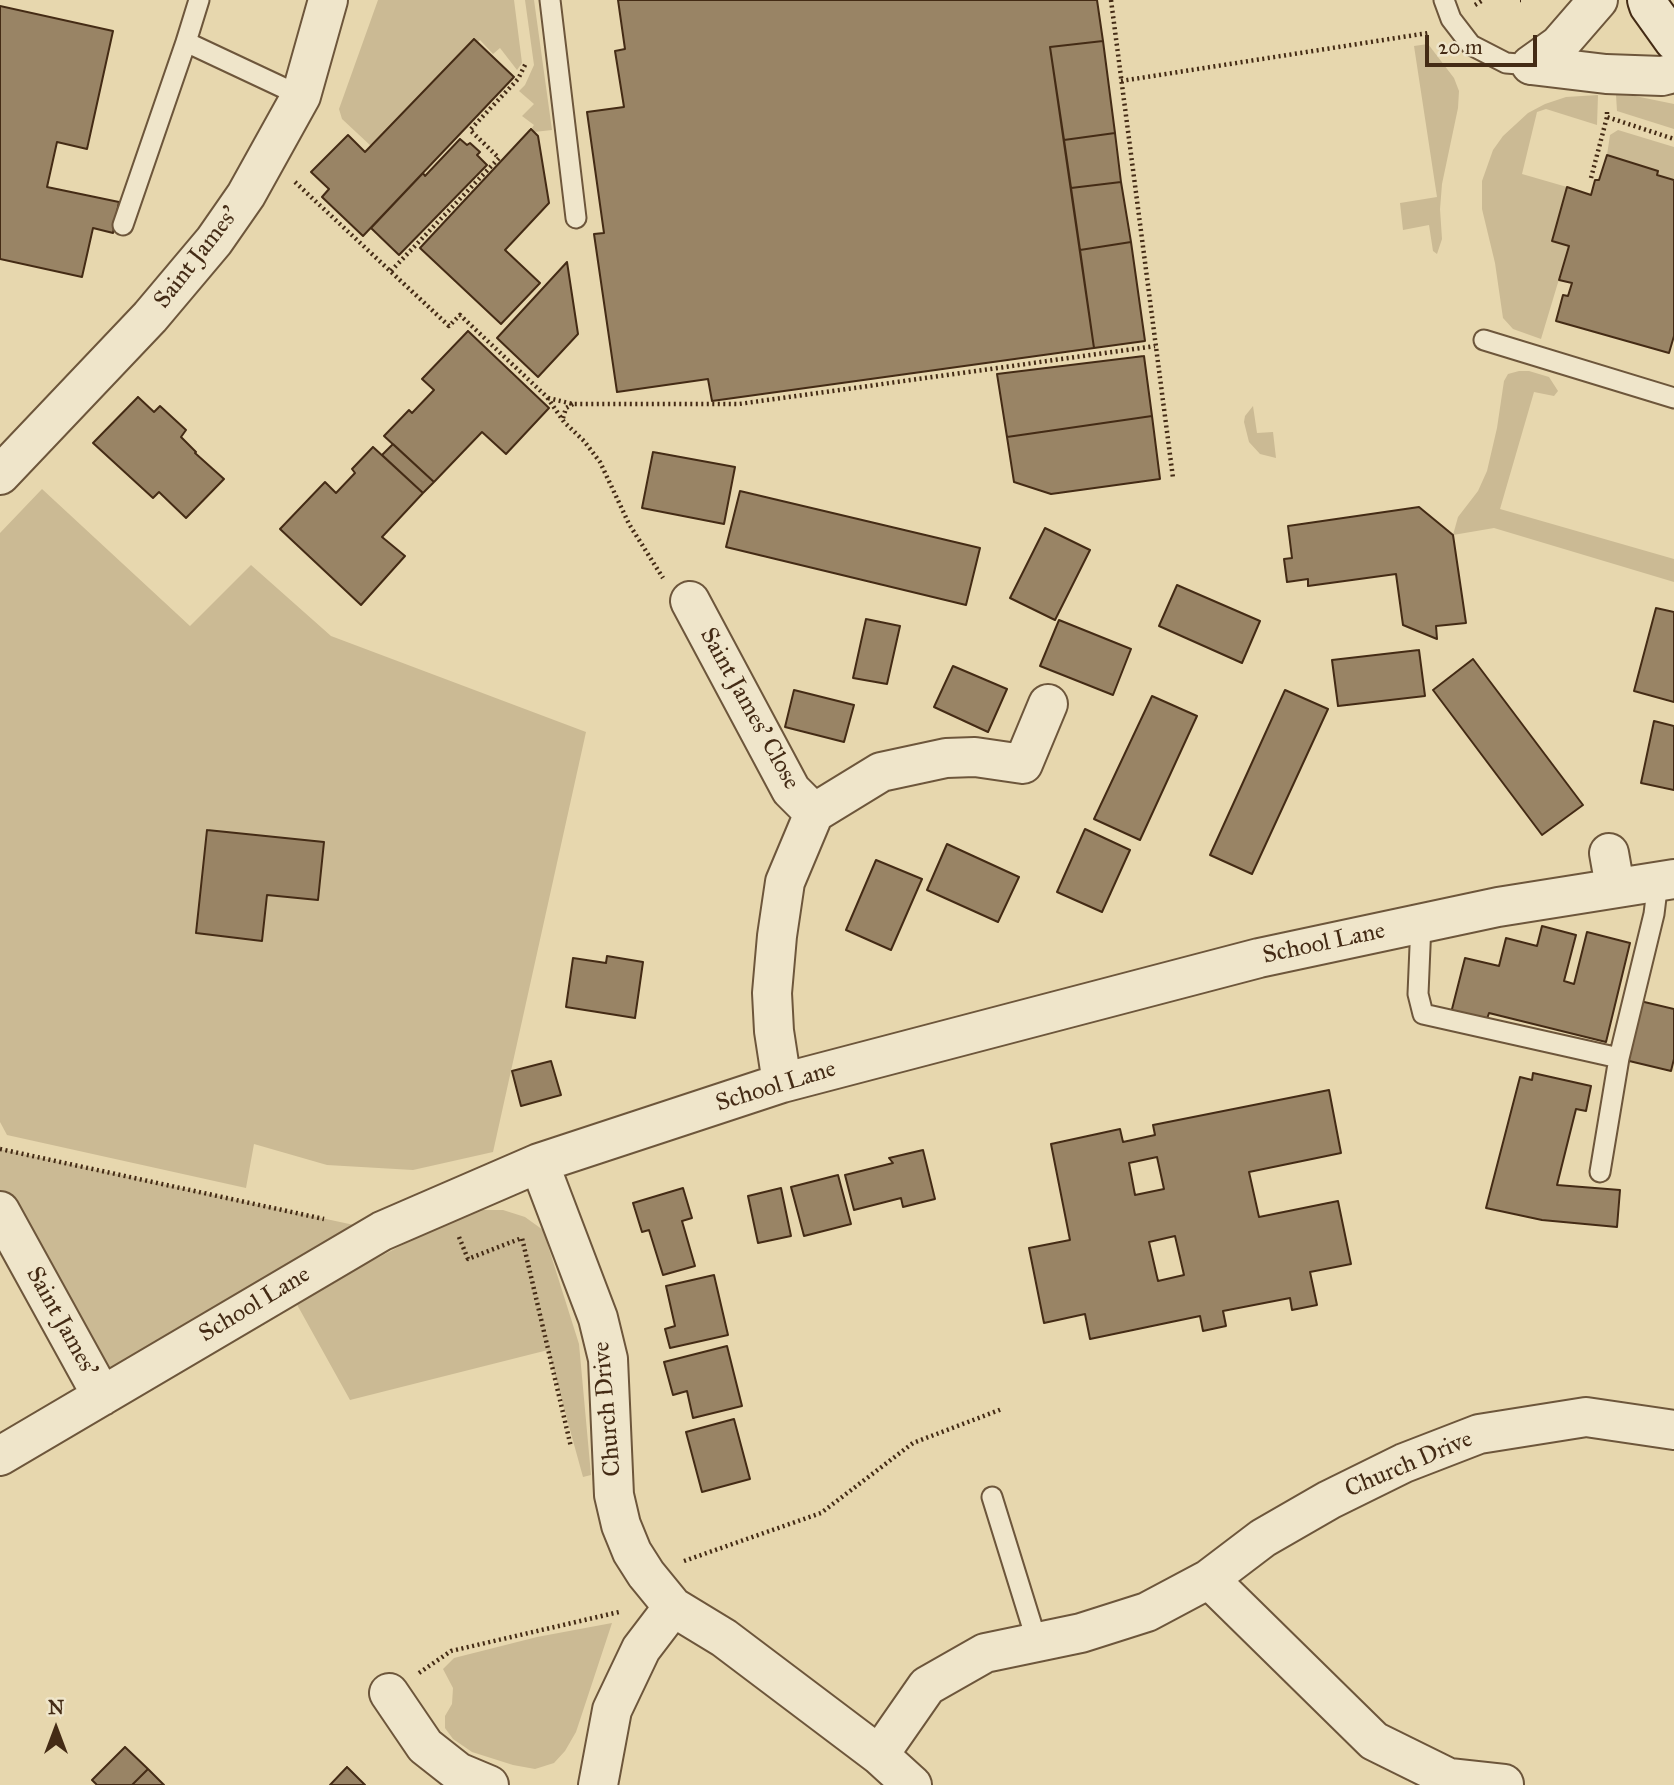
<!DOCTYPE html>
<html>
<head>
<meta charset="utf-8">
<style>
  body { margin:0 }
  #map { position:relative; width:1674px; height:1785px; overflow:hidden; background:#e7d7ae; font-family:"IM FELL Great Primer",serif }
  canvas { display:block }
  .north { position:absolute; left:21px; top:1694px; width:70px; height:70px; -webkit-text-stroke:5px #efe5ca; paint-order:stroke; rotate:0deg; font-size:19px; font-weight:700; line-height:28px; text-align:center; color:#442b15 }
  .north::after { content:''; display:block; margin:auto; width:24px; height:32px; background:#442b15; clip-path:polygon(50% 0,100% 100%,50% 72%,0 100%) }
  .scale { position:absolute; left:1425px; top:35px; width:112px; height:32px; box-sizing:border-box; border:4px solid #442b15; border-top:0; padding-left:9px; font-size:21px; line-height:24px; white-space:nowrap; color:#442b15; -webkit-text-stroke:5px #efe5ca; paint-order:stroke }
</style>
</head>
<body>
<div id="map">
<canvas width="1674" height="1785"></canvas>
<div class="north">N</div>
<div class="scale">20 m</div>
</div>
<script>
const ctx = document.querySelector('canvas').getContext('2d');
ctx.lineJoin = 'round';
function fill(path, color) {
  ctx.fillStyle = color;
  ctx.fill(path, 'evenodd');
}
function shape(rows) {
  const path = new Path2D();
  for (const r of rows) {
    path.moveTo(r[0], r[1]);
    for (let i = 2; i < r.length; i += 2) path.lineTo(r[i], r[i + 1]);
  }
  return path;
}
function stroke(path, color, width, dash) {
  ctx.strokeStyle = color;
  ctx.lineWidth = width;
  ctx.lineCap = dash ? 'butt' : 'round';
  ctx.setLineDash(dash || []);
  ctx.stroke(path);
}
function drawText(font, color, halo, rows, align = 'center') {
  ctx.font = font + ' "IM FELL Great Primer",serif';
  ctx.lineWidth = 5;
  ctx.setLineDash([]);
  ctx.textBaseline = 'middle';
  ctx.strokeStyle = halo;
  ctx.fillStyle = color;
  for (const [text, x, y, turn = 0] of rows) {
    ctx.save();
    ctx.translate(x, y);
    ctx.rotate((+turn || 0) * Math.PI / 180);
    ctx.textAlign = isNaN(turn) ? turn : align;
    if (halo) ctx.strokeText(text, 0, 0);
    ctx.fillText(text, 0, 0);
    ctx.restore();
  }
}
const green = shape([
  [378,0,514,0,522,63,517,70,500,48,493,54,480,40,478,42,474,39,371,146,342,119,339,109],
  [525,0,534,0,552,130,534,132,531,129,534,125,522,116,534,104,519,91,525,85,534,65],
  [1428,44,1454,78,1459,91,1458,108,1442,184,1440,209,1442,239,1437,254,1433,251,1429,225,1403,230,1400,203,1437,197,1414,46],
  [1598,95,1597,125,1546,109,1537,112,1522,174,1567,187,1552,241,1569,246,1541,339,1513,329,1503,318,1495,263,1482,209,1482,181,1493,150,1503,136,1528,113,1545,104,1566,97],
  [1616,95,1635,96,1674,104,1674,129,1617,111],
  [1618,130,1674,147,1674,180,1657,175,1658,171,1607,155,1610,135],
  [1519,371,1529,371,1549,377,1558,391,1554,396,1534,392,1500,509,1674,559,1674,582,1494,528,1453,535,1458,517,1478,491,1487,471,1497,428,1504,381,1508,374],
  [1253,406,1257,433,1273,432,1276,458,1260,454,1249,442,1244,422,1245,416],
  [42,489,190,626,251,565,331,636,586,732,493,1152,413,1170,327,1165,254,1144,246,1188,7,1135,0,1122,0,533],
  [0,1149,382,1231,102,1396,0,1211],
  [479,1210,503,1210,525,1217,543,1230,579,1344,591,1475,583,1477,548,1350,350,1400,295,1301,454,1218],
  [612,1623,576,1732,565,1751,554,1763,535,1769,513,1765,472,1752,453,1739,445,1728,445,1716,452,1704,453,1688,443,1669,454,1658,537,1637]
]);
const building = shape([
  [618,0,1097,0,1103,41,1050,47,1094,348,712,401,708,379,617,392,594,234,604,233,587,112,624,107,615,51,625,49,618,0],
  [0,6,113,31,87,149,57,142,47,187,119,202,113,233,93,228,82,277,0,259,0,6],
  [474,39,514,77,363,236,322,197,329,189,311,172,348,135,365,152,474,39],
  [1103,41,1115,133,1064,140,1050,47,1103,41],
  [531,129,538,136,549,203,505,250,540,283,501,324,420,248,531,129],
  [1115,133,1121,182,1071,188,1064,140,1115,133],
  [460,139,467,145,470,143,480,152,477,155,487,165,399,255,371,228,423,173,425,176,460,139],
  [1607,155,1658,171,1657,175,1674,180,1674,336,1669,353,1556,321,1563,295,1568,296,1572,283,1559,280,1569,246,1552,241,1567,187,1591,195,1595,180,1599,180,1607,155],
  [1121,182,1131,242,1080,250,1071,188,1121,182],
  [1131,242,1145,341,1094,348,1080,250,1131,242],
  [567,262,578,334,538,377,497,338,567,262],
  [468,331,549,408,506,454,482,432,434,482,384,436,409,410,412,413,434,390,422,379,468,331],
  [1144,356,1152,416,1007,437,997,374,1144,356],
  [138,397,154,412,160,406,186,430,181,437,196,452,195,453,224,479,186,518,159,492,153,498,93,443,138,397],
  [1152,416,1160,479,1051,494,1014,482,1007,437,1152,416],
  [393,444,434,482,423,493,382,455,393,444],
  [373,447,423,493,382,537,405,556,361,605,280,529,325,482,336,493,355,473,352,469,373,447],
  [653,452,735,467,724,524,642,508,653,452],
  [740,491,980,548,966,605,726,547,740,491],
  [1419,507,1453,535,1466,623,1436,626,1437,639,1403,625,1396,574,1308,586,1308,579,1287,582,1284,559,1292,558,1288,526,1419,507],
  [1045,528,1090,550,1055,620,1010,598,1045,528],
  [1177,585,1260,621,1242,663,1159,626,1177,585],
  [1656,608,1674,612,1674,702,1634,691,1656,608],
  [866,619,900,626,887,684,853,678,866,619],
  [1059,620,1131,649,1113,695,1040,666,1059,620],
  [1419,650,1425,696,1338,706,1332,660,1419,650],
  [1473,659,1583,805,1542,835,1433,690,1473,659],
  [953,666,1007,689,988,732,934,707,953,666],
  [794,690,854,705,844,742,785,727,794,690],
  [1285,690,1328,709,1252,874,1210,855,1285,690],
  [1152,696,1197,716,1140,840,1094,819,1152,696],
  [1654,721,1674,726,1674,790,1641,783,1654,721],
  [1085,829,1130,850,1102,912,1057,892,1085,829],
  [207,830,324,842,318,900,267,895,262,941,196,933,207,830],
  [947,844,1019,877,998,922,927,890,947,844],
  [876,860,922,879,891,950,846,930,876,860],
  [1542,926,1576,935,1564,981,1574,984,1587,932,1630,943,1606,1042,1489,1013,1486,1022,1451,1013,1465,958,1499,966,1506,938,1537,946,1542,926],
  [607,956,643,962,635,1018,566,1007,573,958,606,963,607,956],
  [1640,1001,1674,1009,1674,1059,1671,1071,1625,1060,1640,1001],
  [551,1061,561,1095,521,1106,512,1071,551,1061],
  [1533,1073,1591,1086,1586,1111,1576,1109,1557,1185,1620,1190,1617,1227,1542,1220,1486,1208,1520,1077,1532,1080,1533,1073],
  [1329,1090,1341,1153,1249,1172,1259,1217,1338,1201,1351,1264,1310,1272,1317,1305,1292,1310,1290,1298,1223,1311,1226,1326,1203,1331,1200,1316,1090,1339,1085,1314,1044,1323,1029,1248,1070,1240,1051,1144,1120,1129,1123,1142,1155,1135,1153,1125,1329,1090],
  [1157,1157,1164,1189,1135,1195,1129,1163,1157,1157],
  [1175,1236,1184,1275,1158,1281,1149,1242,1175,1236],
  [923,1150,935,1199,903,1207,901,1198,854,1210,845,1175,893,1163,889,1158,923,1150],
  [838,1175,851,1224,804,1236,791,1187,838,1175],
  [683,1188,692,1218,682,1221,695,1266,663,1275,649,1230,642,1232,633,1203,683,1188],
  [781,1188,791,1236,758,1243,748,1196,781,1188],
  [714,1275,728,1335,670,1348,665,1329,675,1326,666,1286,714,1275],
  [727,1346,742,1406,693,1418,687,1391,673,1395,664,1362,727,1346],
  [734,1419,750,1479,702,1492,686,1432,734,1419],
  [125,1747,148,1769,132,1785,97,1785,92,1780,125,1747],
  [347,1767,365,1785,330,1785,347,1767],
  [148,1769,164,1785,132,1785,148,1769]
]);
const path = shape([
  [1111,0,1173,478],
  [1520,0,1521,0],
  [1475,5,1483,0],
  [1121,81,1428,33],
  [1607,112,1607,117,1674,139],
  [1591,178,1607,117],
  [295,182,449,326,460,315,547,397,564,422,584,441,600,462,629,524,663,578],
  [391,271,499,158,470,130,518,79,526,63],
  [548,398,573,404,739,404,1155,346],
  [563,418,566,408,573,404],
  [0,1149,324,1219],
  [459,1237,468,1259,522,1238,571,1447],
  [684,1561,821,1513,913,1443,1002,1409],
  [419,1673,451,1651,619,1612]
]);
const lane = shape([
  [199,0,186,42,301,96],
  [550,0,576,218],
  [1444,0,1451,19,1471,45,1506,63,1531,65],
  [123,225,186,42],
  [1484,340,1674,398],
  [1421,923,1418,994,1423,1014,1619,1058],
  [1600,1172,1619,1058,1654,914,1658,881],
  [992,1497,1037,1642]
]);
const street = shape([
  [1531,65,1606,74,1662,76,1674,73],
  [1531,65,1559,45,1598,0],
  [0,475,150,317,214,241,246,195,301,96,328,0],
  [690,601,791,790,814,813,785,882,777,936,772,993,774,1031,782,1083],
  [814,813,881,772,946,758,975,757,1023,764,1048,704],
  [1609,853,1615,887],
  [539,1163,598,1318,608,1359,614,1495,621,1525,632,1552,646,1574,673,1607,724,1638,879,1755,912,1785],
  [0,1211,102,1396],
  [0,1456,382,1231,539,1163,782,1083,1259,958,1498,907,1674,879],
  [1209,1579,1374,1741,1449,1778,1504,1784],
  [389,1693,425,1746,458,1772,489,1785],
  [879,1755,927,1686,985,1653,1081,1633,1147,1612,1209,1579,1263,1538,1329,1500,1404,1463,1479,1434,1586,1417,1674,1430],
  [598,1785,612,1710,641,1649,673,1607]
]);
const secondary = shape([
  [1647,0,1649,6,1674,41]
]);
const streetNames = [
  ["Saint James'",197,258,-52],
  ["Saint James' Close",749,709,61],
  ["School Lane",1324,944,-12],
  ["School Lane",776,1087,-17],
  ["School Lane",255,1305,-31],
  ["Saint James'",61,1322,61],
  ["Church Drive",608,1409,-95],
  ["Church Drive",1409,1465,-23]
];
fill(green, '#cbba94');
fill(building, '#998465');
stroke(building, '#442b15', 2);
stroke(lane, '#6d563b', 23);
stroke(street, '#6d563b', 42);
stroke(secondary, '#442b15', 42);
stroke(path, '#442b15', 4.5, [2, 3.5]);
stroke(lane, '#efe5ca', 19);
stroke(street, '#efe5ca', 38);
stroke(secondary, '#efe5ca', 38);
drawText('24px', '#442b15', '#efe5ca', streetNames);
</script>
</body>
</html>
